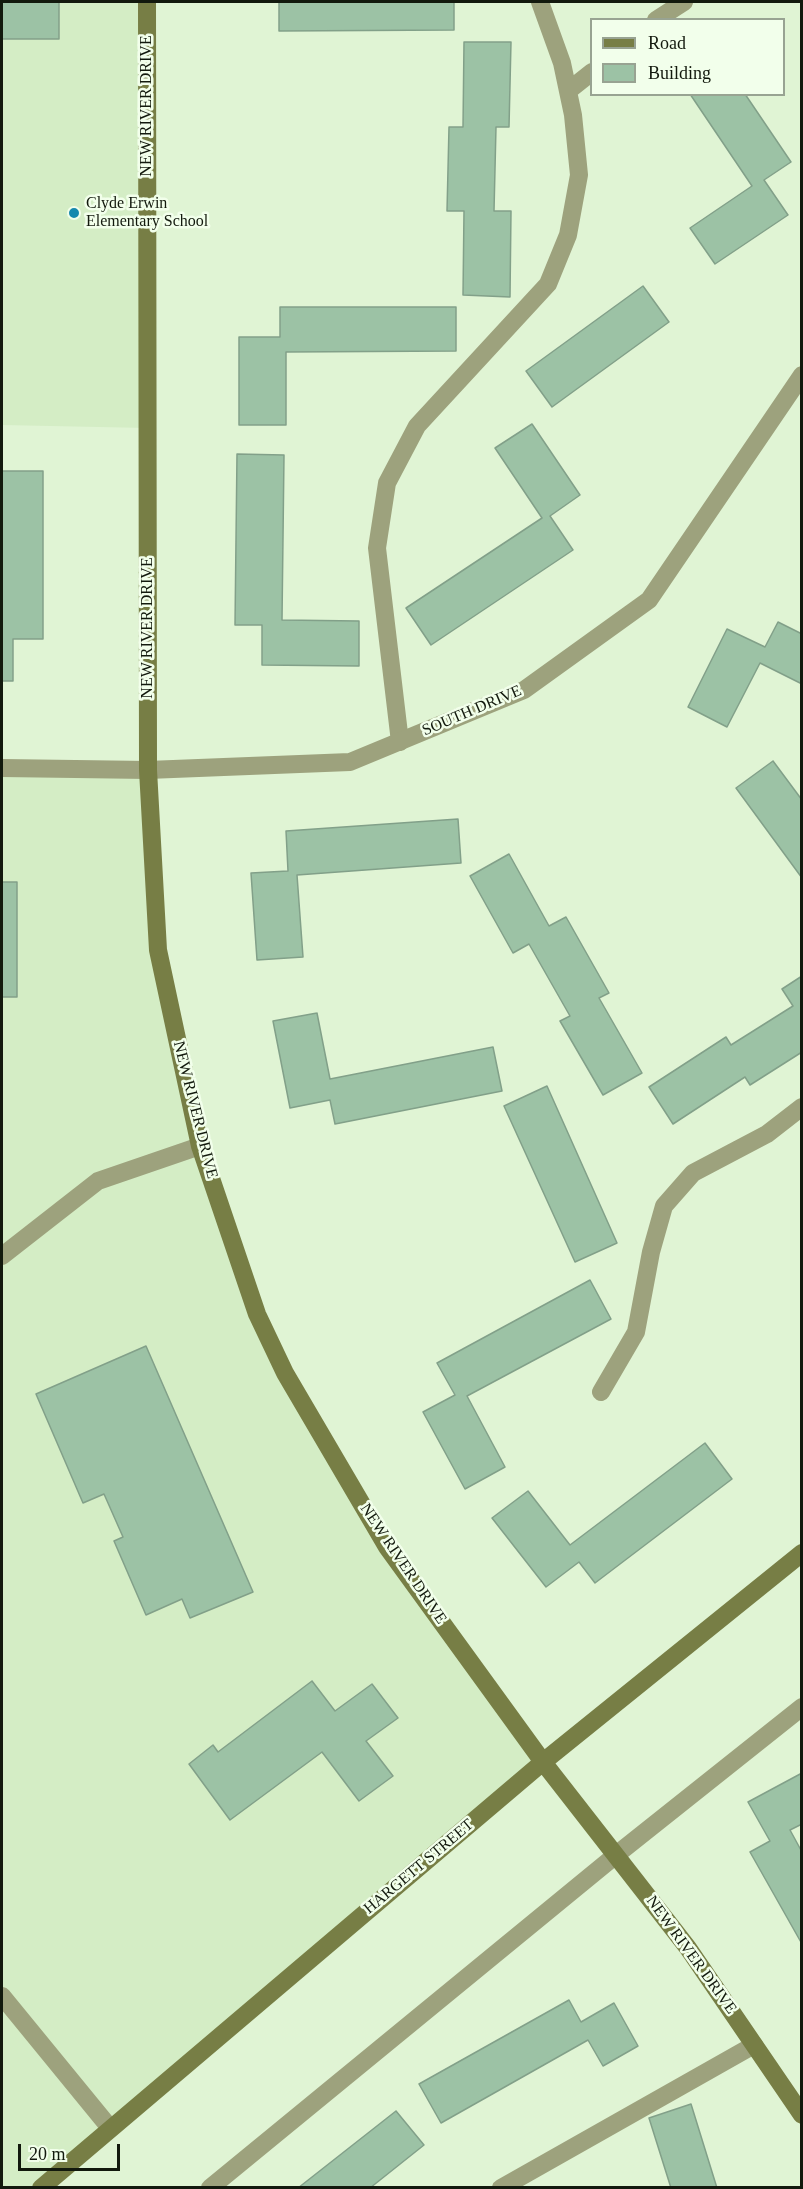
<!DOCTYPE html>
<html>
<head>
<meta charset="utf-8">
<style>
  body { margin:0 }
  #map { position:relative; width:803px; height:2189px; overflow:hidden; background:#e0f4d4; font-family:"Times New Roman",serif }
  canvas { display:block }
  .frame { position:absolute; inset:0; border:3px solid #12190d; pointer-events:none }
  .legend { position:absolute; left:590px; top:18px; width:195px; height:78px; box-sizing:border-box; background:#f2ffeb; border:2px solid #98a392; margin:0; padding:8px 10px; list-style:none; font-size:18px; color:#12190d }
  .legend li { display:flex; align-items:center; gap:12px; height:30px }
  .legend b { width:30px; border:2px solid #98a392 }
  .scale { position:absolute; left:18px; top:2144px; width:102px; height:27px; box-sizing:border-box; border:3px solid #12190d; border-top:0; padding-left:8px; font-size:18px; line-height:21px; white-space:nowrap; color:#12190d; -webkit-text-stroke:4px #f2ffeb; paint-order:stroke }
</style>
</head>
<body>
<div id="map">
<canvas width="803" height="2189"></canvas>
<div class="frame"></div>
<ul class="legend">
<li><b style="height:8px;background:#777e45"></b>Road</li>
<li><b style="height:16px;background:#9cc2a5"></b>Building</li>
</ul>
<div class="scale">20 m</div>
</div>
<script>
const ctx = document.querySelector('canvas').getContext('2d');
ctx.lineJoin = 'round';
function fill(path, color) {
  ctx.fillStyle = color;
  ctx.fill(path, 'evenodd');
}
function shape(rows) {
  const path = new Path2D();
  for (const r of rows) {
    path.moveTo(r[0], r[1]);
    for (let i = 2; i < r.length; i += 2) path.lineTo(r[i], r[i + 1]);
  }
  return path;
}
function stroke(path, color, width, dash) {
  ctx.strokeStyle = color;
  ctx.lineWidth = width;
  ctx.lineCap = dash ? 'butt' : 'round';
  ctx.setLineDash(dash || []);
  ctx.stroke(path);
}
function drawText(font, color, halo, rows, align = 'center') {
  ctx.font = font + ' "Times New Roman",serif';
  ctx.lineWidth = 5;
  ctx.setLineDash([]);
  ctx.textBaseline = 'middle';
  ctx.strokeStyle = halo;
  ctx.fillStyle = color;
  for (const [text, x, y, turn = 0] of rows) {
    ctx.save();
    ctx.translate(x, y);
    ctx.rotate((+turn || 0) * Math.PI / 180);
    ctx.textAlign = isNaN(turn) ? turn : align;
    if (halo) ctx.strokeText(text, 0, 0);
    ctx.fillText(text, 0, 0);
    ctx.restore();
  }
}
const built = shape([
  [2,2,147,2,147,428,2,425],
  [2,768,148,770,158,950,200,1146,257,1314,387,1547,543,1762,38,2187,2,2188]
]);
const building = shape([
  [2,2,59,2,59,39,2,39,2,2],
  [279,2,454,2,454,30,279,31,279,2],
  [464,42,511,42,509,127,496,127,494,211,511,211,510,297,463,295,464,211,447,211,449,127,463,127,464,42],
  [690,94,745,94,791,162,764,180,788,215,715,264,690,228,752,186,690,94],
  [643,286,669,322,552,407,526,371,643,286],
  [280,307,456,307,456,351,286,352,286,425,239,425,239,337,280,337,280,307],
  [532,424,580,495,550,516,573,550,431,645,406,608,542,518,495,448,532,424],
  [237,454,284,455,282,620,359,621,359,666,262,665,262,625,235,625,237,454],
  [2,471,43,471,43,639,13,639,13,681,2,681,2,471],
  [778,622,802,634,802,684,760,663,727,727,688,707,727,629,765,647,778,622],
  [773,761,802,800,802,878,736,788,773,761],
  [458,819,461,863,297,875,303,957,257,960,251,873,288,871,286,831,458,819],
  [509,854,549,926,566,917,609,993,599,998,642,1073,603,1095,560,1021,570,1016,529,944,513,953,470,876,509,854],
  [2,882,17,882,17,997,2,997,2,882],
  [802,976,802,1052,750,1085,745,1077,673,1124,649,1087,726,1037,731,1045,793,1006,782,989,802,976],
  [317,1013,330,1079,493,1047,502,1091,335,1124,330,1100,290,1108,273,1021,317,1013],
  [547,1086,617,1243,575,1262,504,1106,547,1086],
  [590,1280,611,1319,467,1396,505,1467,465,1489,423,1412,455,1395,437,1363,590,1280],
  [146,1346,253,1592,190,1618,182,1599,146,1615,114,1541,123,1537,104,1494,83,1503,36,1394,146,1346],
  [705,1443,732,1479,595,1583,579,1562,546,1587,492,1518,528,1491,570,1545,705,1443],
  [312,1681,335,1711,372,1684,398,1718,366,1741,393,1776,359,1801,322,1752,230,1820,189,1764,213,1745,218,1752,312,1681],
  [802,1773,802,1824,790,1830,802,1852,802,1944,750,1852,770,1841,748,1802,802,1773],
  [569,2000,581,2022,614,2003,638,2046,603,2066,588,2040,441,2123,419,2084,569,2000],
  [691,2104,717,2188,671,2188,649,2118,691,2104],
  [396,2111,424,2145,370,2188,298,2188,396,2111]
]);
const lane = shape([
  [656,20,684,2],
  [568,91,592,72],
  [400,742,377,548,387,483,417,426,548,284,568,235,579,175,573,115,562,63,540,2],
  [2,1256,98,1181,200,1146],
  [601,1392,636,1332,651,1252,664,1206,693,1173,767,1134,802,1107],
  [2,1996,110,2128]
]);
const street = shape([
  [2,768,148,770,350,762,524,690,649,600,802,375],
  [210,2188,616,1855,802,1707],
  [501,2188,754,2045]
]);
const secondary = shape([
  [147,2,148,770,158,950,200,1146,257,1314,285,1373,387,1547,543,1762,688,1948,802,2115],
  [41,2188,543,1762,802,1553]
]);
const markers = [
  [74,213,6,"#1689ae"]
];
const streetNames = [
  ["NEW RIVER DRIVE",147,106,-90],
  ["NEW RIVER DRIVE",148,628,-90],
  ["SOUTH DRIVE",472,711,-23],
  ["NEW RIVER DRIVE",195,1110,76],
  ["NEW RIVER DRIVE",403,1564,56],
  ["HARGETT STREET",419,1867,-40],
  ["NEW RIVER DRIVE",691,1955,54]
];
const poiNames = [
  ["Clyde Erwin",86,204],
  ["Elementary School",86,222]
];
fill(built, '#d4edc5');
fill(building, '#9cc2a5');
stroke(building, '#82a089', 1.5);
stroke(lane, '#9da27d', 18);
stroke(street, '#9da27d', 18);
stroke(secondary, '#777e45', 18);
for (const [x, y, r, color] of markers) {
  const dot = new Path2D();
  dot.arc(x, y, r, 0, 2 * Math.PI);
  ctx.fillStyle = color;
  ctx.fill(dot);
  stroke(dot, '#f2ffeb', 2);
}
drawText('16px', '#12190d', '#f2ffeb', streetNames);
drawText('16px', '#12190d', '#f2ffeb', poiNames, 'left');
</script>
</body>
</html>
